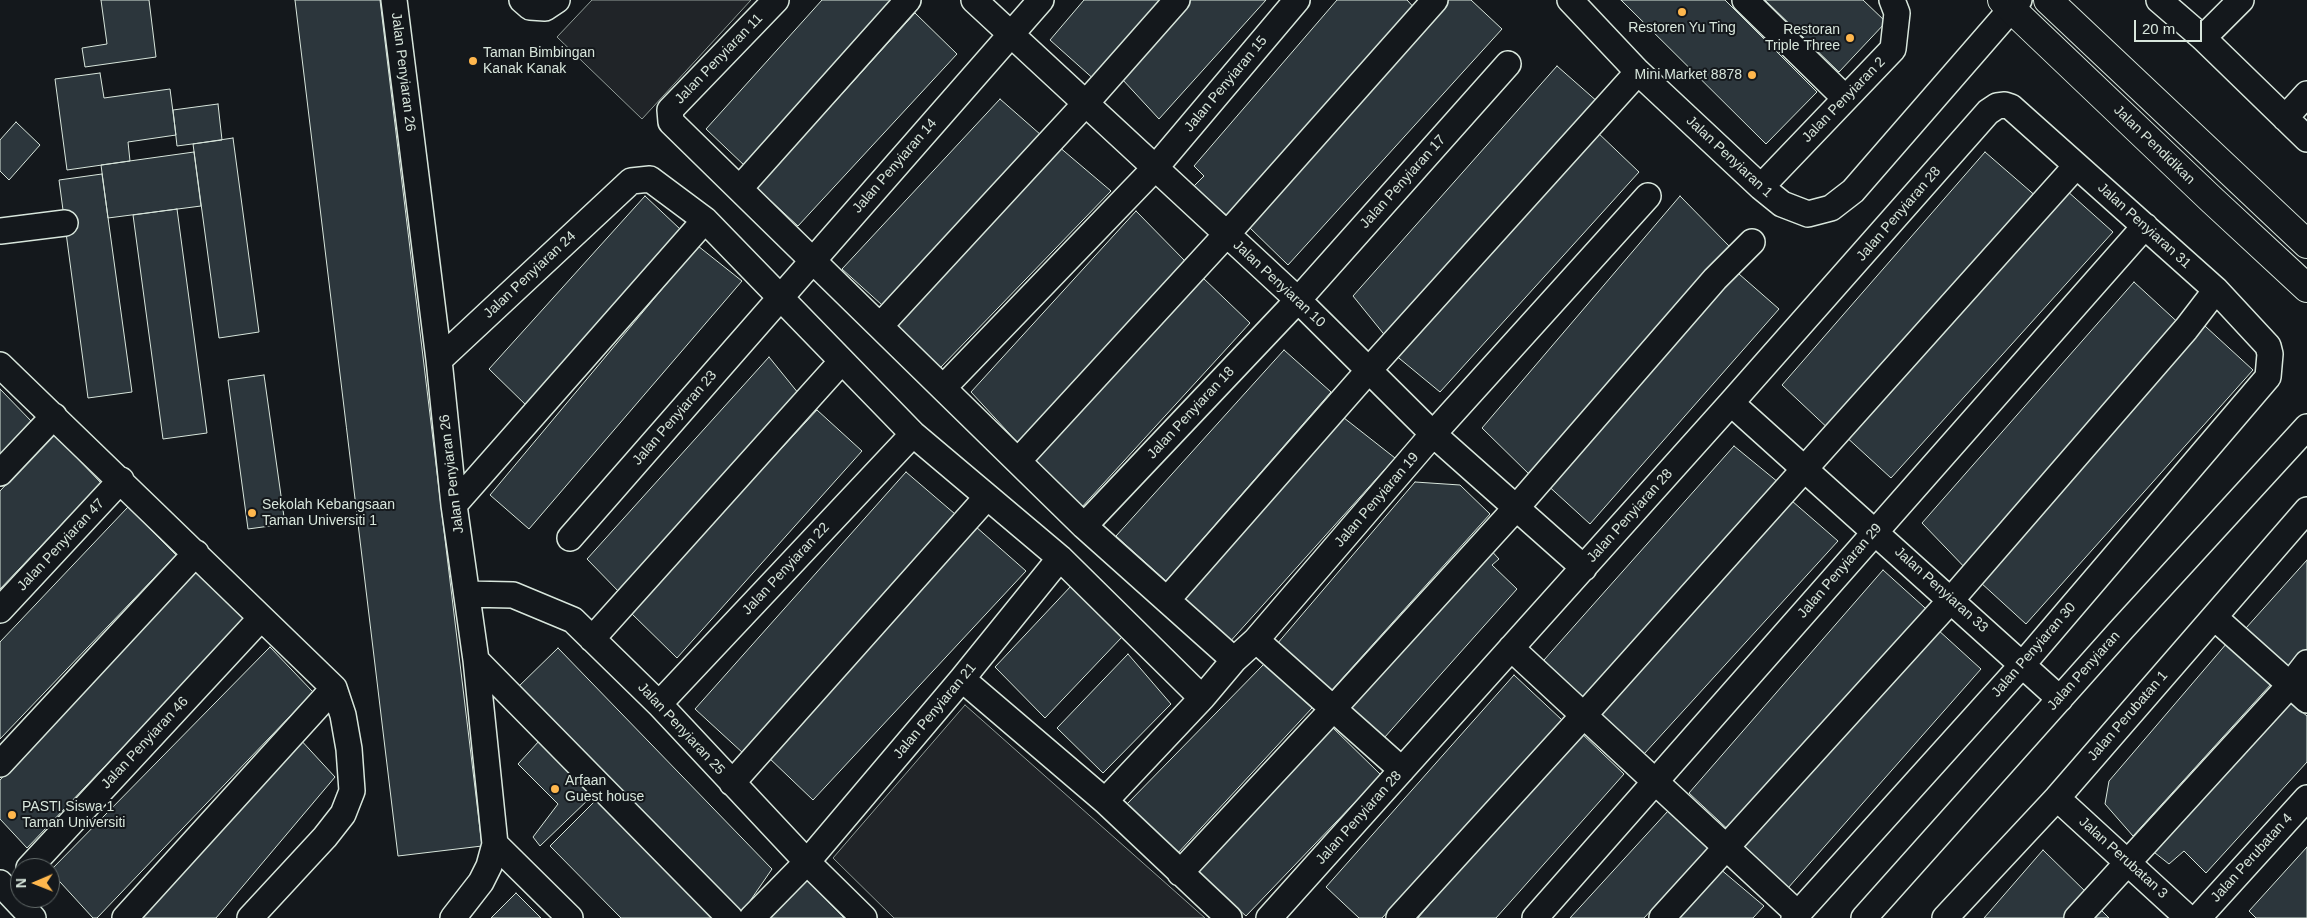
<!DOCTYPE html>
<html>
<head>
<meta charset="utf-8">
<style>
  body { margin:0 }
  #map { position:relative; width:2307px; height:918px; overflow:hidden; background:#14181c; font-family:Helvetica,sans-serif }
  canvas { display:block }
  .north { position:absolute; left:10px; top:858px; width:50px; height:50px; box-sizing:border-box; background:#14181c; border:1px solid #626a69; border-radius:50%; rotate:269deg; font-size:14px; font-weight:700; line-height:20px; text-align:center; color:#d8e6dc }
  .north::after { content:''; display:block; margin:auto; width:18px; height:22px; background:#ffb74d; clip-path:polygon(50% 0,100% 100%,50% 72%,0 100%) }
  .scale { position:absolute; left:2134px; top:20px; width:68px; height:22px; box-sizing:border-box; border:2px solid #d8e6dc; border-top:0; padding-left:6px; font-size:15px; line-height:18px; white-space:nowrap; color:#d8e6dc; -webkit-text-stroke:4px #14181c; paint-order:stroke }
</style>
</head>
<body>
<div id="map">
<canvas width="2307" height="918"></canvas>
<div class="north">N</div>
<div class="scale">20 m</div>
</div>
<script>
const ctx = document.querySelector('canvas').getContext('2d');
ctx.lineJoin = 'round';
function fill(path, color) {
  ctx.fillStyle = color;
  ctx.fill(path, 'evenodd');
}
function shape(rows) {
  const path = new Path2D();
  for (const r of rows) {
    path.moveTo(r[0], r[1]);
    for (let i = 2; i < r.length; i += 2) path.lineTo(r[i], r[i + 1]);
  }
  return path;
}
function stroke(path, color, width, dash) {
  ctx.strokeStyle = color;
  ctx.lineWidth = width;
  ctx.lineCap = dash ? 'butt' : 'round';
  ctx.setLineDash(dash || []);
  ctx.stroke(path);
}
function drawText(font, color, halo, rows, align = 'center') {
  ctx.font = font + ' Helvetica,sans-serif';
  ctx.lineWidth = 4;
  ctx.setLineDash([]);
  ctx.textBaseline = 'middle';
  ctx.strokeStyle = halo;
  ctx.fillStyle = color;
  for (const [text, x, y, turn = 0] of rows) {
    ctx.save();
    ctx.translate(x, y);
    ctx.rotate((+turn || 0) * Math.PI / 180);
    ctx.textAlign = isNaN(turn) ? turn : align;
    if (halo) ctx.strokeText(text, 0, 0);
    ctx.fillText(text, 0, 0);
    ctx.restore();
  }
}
const green = shape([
  [592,0,751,0,642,119,557,37,592,0],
  [965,705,1205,918,894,918,833,858,965,705]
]);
const building = shape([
  [101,0,149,0,156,57,85,67,82,48,107,44,101,0],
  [295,0,380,0,482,846,398,856,295,0],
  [822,0,895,0,746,167,706,129,822,0],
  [1084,0,1169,0,1097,82,1050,40,1084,0],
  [1191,0,1266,0,1159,119,1122,79,1191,0],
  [1337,0,1407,0,1418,12,1233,220,1192,188,1204,176,1194,166,1337,0],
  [1448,0,1471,0,1502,29,1288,265,1248,226,1448,0],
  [1621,0,1725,0,1817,92,1766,144,1621,0],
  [1765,0,1863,0,1886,22,1839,72,1765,0],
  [915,13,957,54,798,226,757,188,915,13],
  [1557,66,1599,103,1387,338,1353,296,1557,66],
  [100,73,104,98,170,89,176,135,128,142,130,161,67,170,55,79,100,73],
  [1000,99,1041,135,882,305,842,269,1000,99],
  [218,104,222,140,177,146,173,110,218,104],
  [16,122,40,145,9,180,0,171,0,140,16,122],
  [1595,130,1639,172,1440,392,1394,354,1595,130],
  [233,138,259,332,219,338,193,144,233,138],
  [1058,146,1111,191,940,368,896,327,1058,146],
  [194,152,201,206,108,218,101,165,194,152],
  [1985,152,2038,198,1833,433,1782,385,1985,152],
  [102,174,132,392,88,398,59,180,102,174],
  [2066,190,2113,232,1891,478,1843,434,2066,190],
  [645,196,680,229,529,408,489,369,645,196],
  [1680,196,1730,247,1532,477,1482,428,1680,196],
  [177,209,207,433,163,439,133,215,177,209],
  [1136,211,1186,262,1018,443,971,392,1136,211],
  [698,246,742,281,529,529,490,495,698,246],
  [1731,267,1779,309,1590,524,1544,482,1731,267],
  [1202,277,1250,323,1081,508,1034,463,1202,277],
  [2134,282,2184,328,1971,574,1922,523,2134,282],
  [2205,326,2253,370,2026,624,1980,582,2205,326],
  [1284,350,1331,392,1166,581,1116,536,1284,350],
  [769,357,799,394,621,594,587,559,769,357],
  [264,375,285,524,248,529,228,380,264,375],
  [0,389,33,423,0,458,0,389],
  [817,410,862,451,677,658,630,612,817,410],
  [1339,414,1395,458,1228,644,1175,596,1339,414],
  [54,434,101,483,0,589,0,491,54,434],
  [1734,446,1784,487,1589,705,1544,660,1734,446],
  [906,472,962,520,744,754,695,709,906,472],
  [1415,482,1460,485,1490,514,1331,691,1277,644,1415,482],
  [1792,501,1838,541,1644,754,1599,714,1792,501],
  [128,507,176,555,0,739,0,642,128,507],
  [975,526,1026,571,813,800,767,756,975,526],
  [1486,545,1499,559,1492,565,1517,589,1384,738,1345,702,1486,545],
  [2307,560,2307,655,2292,671,2246,628,2307,560],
  [1883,570,1934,616,1734,835,1689,793,1883,570],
  [197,571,245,619,27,848,0,819,0,780,197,571],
  [1072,585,1122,637,1045,718,995,667,1072,585],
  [1937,629,1981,669,1788,888,1742,847,1937,629],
  [2227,643,2272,683,2133,836,2105,804,2109,781,2227,643],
  [270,647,313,692,97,918,93,918,50,871,270,647],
  [558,648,772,869,739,917,516,689,558,648],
  [1128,654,1171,704,1103,773,1057,728,1128,654],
  [1265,663,1312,708,1177,854,1125,806,1265,663],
  [1514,675,1562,720,1382,918,1359,918,1326,887,1514,675],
  [2285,698,2307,716,2307,762,2206,873,2184,851,2169,864,2150,849,2285,698],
  [1328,723,1381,775,1246,916,1197,873,1328,723],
  [1578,730,1624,774,1496,918,1418,918,1578,730],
  [298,737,335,777,216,918,136,918,298,737],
  [540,740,592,796,540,846,533,837,558,804,518,764,540,740],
  [598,798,720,918,621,918,550,846,598,798],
  [1668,811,1708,848,1644,918,1570,918,1668,811],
  [2307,847,2307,918,2256,918,2249,911,2307,847],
  [2043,850,2090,896,2071,918,1984,918,2043,850],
  [1719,868,1764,906,1753,918,1675,918,1719,868],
  [806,879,844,918,768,918,806,879],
  [516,893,541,918,491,918,516,893],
  [2096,905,2109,918,2084,918,2096,905]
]);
const minor = shape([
  [394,0,439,360,454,505,476,660,495,844,570,918],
  [522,0,530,7,545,8,557,0],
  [776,0,670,110,671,122,1084,526,1234,660],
  [974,0,1298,300,1433,434,1584,568],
  [1570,0,1638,72,1761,187,1782,204,1808,214,1831,208,1853,191,2019,0],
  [1745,0,1845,98],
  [2159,0,2203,38,2307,139],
  [2203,38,2241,0],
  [2285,118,2307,94],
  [1761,187,1893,49,1897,13,1892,0],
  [740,188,908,0],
  [0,231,65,223],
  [880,326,1086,103,1177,0],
  [439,360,631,181,650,179,705,220,913,434,1060,558,1202,698],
  [0,365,334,688,343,715,349,749,352,791,343,814,325,837,250,918],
  [943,388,1156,167,1297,0],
  [1731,403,2060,699],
  [1018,461,1236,224,1435,0],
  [0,473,54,416],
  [454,505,705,220],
  [1084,526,1298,300,1508,64],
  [570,538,1041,0],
  [467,594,513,595,573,620,659,704,807,862,864,918],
  [1167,600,1369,370,1638,72],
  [0,610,121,480],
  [2214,617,2307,700],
  [592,639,842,361],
  [1256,640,1402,770],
  [1511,648,1798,914],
  [476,660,730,918],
  [962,679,1105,801,1229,918],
  [659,704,913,434],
  [0,764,196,553],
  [732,783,987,497],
  [2057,798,2188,918],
  [1105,801,1202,698,1234,660,1256,640,1433,434,1648,196],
  [29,868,261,618],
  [1180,873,1333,709,1516,508,1715,279,1752,242],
  [0,883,33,918],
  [125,918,334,688],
  [453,918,481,882,489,866,495,844],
  [752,918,807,862,962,679,1060,558],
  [1269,918,1731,403,1988,112,1997,106,2005,105,2011,107,2216,290,2268,346,2270,354,2268,377,2023,664,1794,918],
  [1399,918,1584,715,2076,166],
  [1535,918,2145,226],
  [1662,918,1951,600,2186,329,2216,290],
  [1864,918,2122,629,2307,427],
  [1945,918,2057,798,2307,510],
  [2077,918,2290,685,2307,663],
  [2198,918,2307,798]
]);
const major = shape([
  [2002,0,2212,200,2307,288],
  [2048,0,2307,244]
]);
const markers = [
  [1682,12,5,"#ffb74d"],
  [1850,38,5,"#ffb74d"],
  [473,61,5,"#ffb74d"],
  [1752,75,5,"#ffb74d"],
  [252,513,5,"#ffb74d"],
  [555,789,5,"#ffb74d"],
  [12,815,5,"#ffb74d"]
];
const poiNames = [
  ["Restoren Yu Ting",1682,28,"center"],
  ["Restoran",1840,30,"right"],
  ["Triple Three",1840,46,"right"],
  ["Taman Bimbingan",483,53],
  ["Kanak Kanak",483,69],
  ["Mini Market 8878",1742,75,"right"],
  ["Sekolah Kebangsaan",262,505],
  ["Taman Universiti 1",262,521],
  ["Arfaan",565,781],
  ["Guest house",565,797],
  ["PASTI Siswa 1",22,807],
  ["Taman Universiti",22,823]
];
const streetNames = [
  ["Jalan Penyiaran 11",719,59,-46],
  ["Jalan Penyiaran 26",403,72,83],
  ["Jalan Penyiaran 15",1226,84,-50],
  ["Jalan Penyiaran 2",1844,100,-46],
  ["Jalan Pendidikan",2154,145,44],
  ["Jalan Penyiaran 1",1729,157,43],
  ["Jalan Penyiaran 14",895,166,-49],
  ["Jalan Penyiaran 17",1403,182,-48],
  ["Jalan Penyiaran 28",1899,214,-49],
  ["Jalan Penyiaran 31",2144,226,42],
  ["Jalan Penyiaran 24",530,275,-43],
  ["Jalan Penyiaran 10",1279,284,43],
  ["Jalan Penyiaran 18",1191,413,-47],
  ["Jalan Penyiaran 23",675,418,-49],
  ["Jalan Penyiaran 26",452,474,-97],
  ["Jalan Penyiaran 19",1377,500,-49],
  ["Jalan Penyiaran 28",1630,516,-48],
  ["Jalan Penyiaran 47",61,545,-47],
  ["Jalan Penyiaran 22",786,569,-47],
  ["Jalan Penyiaran 29",1840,571,-49],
  ["Jalan Penyiaran 33",1941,590,42],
  ["Jalan Penyiaran 30",2034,650,-49],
  ["Jalan Penyiaran",2084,671,-48],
  ["Jalan Penyiaran 21",935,711,-50],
  ["Jalan Perubatan 1",2128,716,-49],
  ["Jalan Penyiaran 25",681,729,47],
  ["Jalan Penyiaran 46",145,743,-47],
  ["Jalan Penyiaran 28",1359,818,-48],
  ["Jalan Perubatan 3",2123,858,42],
  ["Jalan Perubatan 4",2252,858,-48]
];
fill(green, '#202428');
stroke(green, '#939e99', 1);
fill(building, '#2c363c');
stroke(building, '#d8e6dc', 1);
stroke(minor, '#d8e6dc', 28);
stroke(major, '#d8e6dc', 30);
stroke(minor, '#14181c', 25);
stroke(major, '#14181c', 28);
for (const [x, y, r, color] of markers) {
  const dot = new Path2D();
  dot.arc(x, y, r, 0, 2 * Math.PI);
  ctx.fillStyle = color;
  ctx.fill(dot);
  stroke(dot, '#14181c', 2);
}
drawText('14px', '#d8e6dc', '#14181c', poiNames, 'left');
drawText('14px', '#d8e6dc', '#14181c', streetNames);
</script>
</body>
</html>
